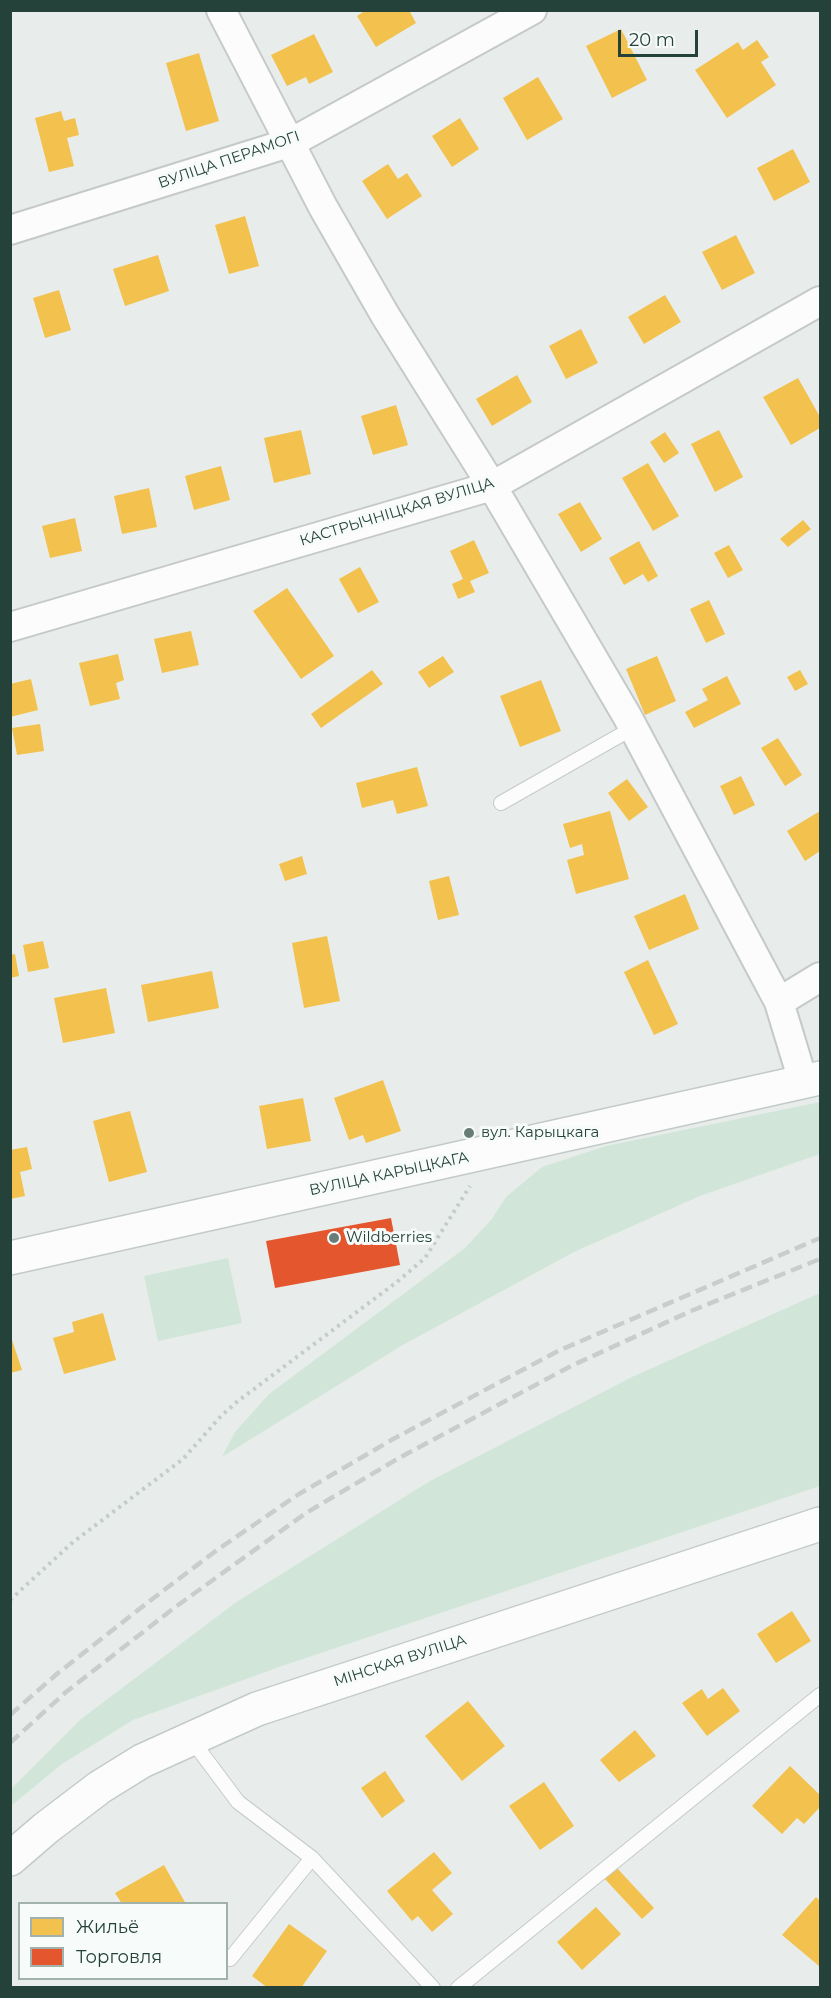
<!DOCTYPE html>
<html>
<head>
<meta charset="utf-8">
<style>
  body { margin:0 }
  #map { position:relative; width:831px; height:1998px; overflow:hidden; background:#e8edeb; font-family:Montserrat,sans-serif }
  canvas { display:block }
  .frame { position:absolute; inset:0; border:12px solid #24423a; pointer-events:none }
  .legend { position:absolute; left:18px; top:1902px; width:210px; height:78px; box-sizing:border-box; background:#f7fbf9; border:2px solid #a3b1ad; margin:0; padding:8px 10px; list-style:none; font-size:18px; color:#24423a }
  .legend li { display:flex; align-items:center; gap:12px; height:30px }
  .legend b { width:30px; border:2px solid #a3b1ad }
  .scale { position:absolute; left:618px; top:30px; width:80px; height:27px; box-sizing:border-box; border:3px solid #24423a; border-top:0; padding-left:8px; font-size:18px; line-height:21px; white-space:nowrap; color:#24423a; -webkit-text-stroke:4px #f7fbf9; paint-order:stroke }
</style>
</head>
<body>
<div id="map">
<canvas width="831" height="1998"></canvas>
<div class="frame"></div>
<ul class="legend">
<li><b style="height:16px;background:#f2c14e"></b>Жильё</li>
<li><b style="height:16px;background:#e4572e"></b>Торговля</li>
</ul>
<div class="scale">20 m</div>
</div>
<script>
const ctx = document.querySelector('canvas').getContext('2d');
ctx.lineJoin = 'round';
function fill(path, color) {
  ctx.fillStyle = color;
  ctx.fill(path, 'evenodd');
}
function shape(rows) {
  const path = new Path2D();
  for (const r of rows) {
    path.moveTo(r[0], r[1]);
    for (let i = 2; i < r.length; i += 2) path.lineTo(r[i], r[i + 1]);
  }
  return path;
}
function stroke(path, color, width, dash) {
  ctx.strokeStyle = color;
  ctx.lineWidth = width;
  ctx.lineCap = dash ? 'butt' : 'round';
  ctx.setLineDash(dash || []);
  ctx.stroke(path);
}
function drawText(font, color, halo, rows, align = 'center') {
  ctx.font = font + ' Montserrat,sans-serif';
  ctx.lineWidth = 6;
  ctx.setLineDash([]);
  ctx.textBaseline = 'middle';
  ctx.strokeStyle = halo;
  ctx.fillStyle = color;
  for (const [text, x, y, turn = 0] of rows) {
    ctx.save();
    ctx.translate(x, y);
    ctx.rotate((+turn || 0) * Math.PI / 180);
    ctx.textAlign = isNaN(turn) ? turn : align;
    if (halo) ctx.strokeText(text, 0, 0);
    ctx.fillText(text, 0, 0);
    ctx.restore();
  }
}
const green = shape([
  [820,1102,820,1154,700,1196,574,1252,401,1346,222,1457,235,1432,269,1394,465,1248,491,1220,506,1197,542,1167,606,1146],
  [228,1258,242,1323,158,1341,144,1276],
  [820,1293,820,1486,282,1666,133,1720,62,1764,11,1806,11,1789,81,1719,235,1603,430,1481,632,1377]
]);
const homes = shape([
  [366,10,409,10,416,23,376,47,357,16],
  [621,29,647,80,612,98,586,46],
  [314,34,333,72,309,84,306,77,287,86,271,55],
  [757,40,769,57,761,62,776,85,727,118,695,70,738,42,743,50],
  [199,53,219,121,186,131,166,63],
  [538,77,563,119,527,140,503,98],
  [61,111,64,121,75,118,79,135,67,138,74,166,49,172,35,118],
  [460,118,479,149,452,167,432,136],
  [793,149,810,182,774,201,757,168],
  [388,164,398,179,407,173,422,196,387,219,362,181],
  [245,216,259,266,229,274,215,225],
  [736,235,755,273,722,290,702,252],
  [158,255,169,291,125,306,113,269],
  [59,290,71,330,45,338,33,298],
  [665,295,681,322,644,344,628,317],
  [581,329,598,363,566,379,549,346],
  [517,375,532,402,492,426,476,399],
  [798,378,820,417,820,428,791,445,763,397],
  [396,405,408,445,373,455,361,416],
  [301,430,311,474,274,483,264,438],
  [719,430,743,477,715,492,691,444],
  [665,432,679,453,664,463,650,442],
  [648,463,679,516,653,531,622,478],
  [221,466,230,500,194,510,185,476],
  [149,488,157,527,122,534,114,496],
  [580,502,602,539,581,552,558,514],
  [75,518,82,551,50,558,42,526],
  [803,520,811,529,788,547,780,539],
  [474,540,489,573,470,581,475,592,458,599,452,584,463,579,450,551],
  [639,541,658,576,648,582,643,574,624,585,609,558],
  [729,545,743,570,728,578,714,553],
  [360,567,379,602,358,613,339,579],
  [287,588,334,656,301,679,253,611],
  [709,600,725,634,706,643,690,609],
  [191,631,199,665,162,673,154,639],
  [118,654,124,680,116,683,120,699,90,706,79,663],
  [443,656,454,672,429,688,418,672],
  [657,656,676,701,645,715,626,669],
  [372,670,383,684,321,728,311,714],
  [800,670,808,684,795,691,787,677],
  [727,676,741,704,694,728,685,712,708,700,702,689],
  [31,679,38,710,10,717,10,684],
  [541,680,561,731,520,747,500,696],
  [40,724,44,751,17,755,12,728],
  [778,738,802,775,785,786,761,748],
  [417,767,428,806,397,814,393,800,362,808,356,783],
  [741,776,755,805,734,815,720,786],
  [627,779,648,807,629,821,608,793],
  [610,811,629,879,576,894,567,860,584,855,582,844,570,848,563,824],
  [820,811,820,851,805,861,787,831],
  [302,856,307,874,285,881,279,864],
  [449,876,459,915,438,920,429,881],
  [685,894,699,929,649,950,634,916],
  [327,936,340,1001,304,1008,292,943],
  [43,941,49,968,28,972,23,945],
  [15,954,19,976,10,978,10,955],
  [648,960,678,1024,654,1035,624,972],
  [212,971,219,1008,148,1022,141,985],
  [106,988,115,1033,63,1043,54,998],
  [383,1080,401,1131,366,1143,363,1135,349,1140,334,1098],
  [303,1098,311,1141,267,1149,259,1106],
  [130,1111,147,1172,109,1182,93,1121],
  [27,1147,32,1169,20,1172,25,1196,10,1199,10,1150],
  [103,1313,116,1360,64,1374,53,1338,74,1332,72,1322],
  [10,1334,22,1370,10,1373],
  [792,1611,811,1641,776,1663,757,1634],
  [723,1688,740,1711,707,1736,682,1703,702,1689,708,1699],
  [468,1701,505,1746,462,1781,425,1736],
  [635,1730,656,1756,619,1782,600,1760],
  [790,1766,820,1795,820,1807,804,1824,797,1818,782,1834,752,1806],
  [385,1771,405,1801,382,1818,361,1788],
  [544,1782,574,1826,540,1850,509,1806],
  [434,1852,452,1873,432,1890,453,1914,432,1932,418,1916,412,1921,387,1891],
  [164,1865,186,1904,122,1904,115,1893],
  [616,1867,654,1908,642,1919,604,1878],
  [816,1897,820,1901,819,1966,782,1935],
  [596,1907,621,1934,582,1970,557,1942],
  [289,1924,327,1951,301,1988,268,1988,252,1976]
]);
const shops = shape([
  [391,1218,400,1265,275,1288,266,1241]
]);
const path = shape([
  [10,1600,72,1543,183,1459,221,1416,238,1401,397,1282,425,1258,470,1186]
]);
const lane = shape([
  [501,803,633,728],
  [191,1739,238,1802,312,1858,433,1988],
  [230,1959,312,1858],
  [458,1988,820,1695]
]);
const street = shape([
  [221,10,323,207,385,315,492,486,627,716,779,1002],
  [10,230,292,142,532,10],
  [10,627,492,486,820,301],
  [803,1081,779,1002,820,977]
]);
const secondary = shape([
  [10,1258,820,1078],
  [10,1859,46,1828,100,1787,142,1761,257,1709,820,1524]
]);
const rail = shape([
  [10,1715,58,1673,147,1603,217,1550,299,1494,395,1438,558,1351,820,1238],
  [10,1743,66,1692,174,1608,306,1513,399,1458,571,1366,691,1311,820,1259]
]);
const markers = [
  [469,1133,6,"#697e78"],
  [334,1238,6,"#697e78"]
];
const streetNames = [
  ["ВУЛІЦА ПЕРАМОГІ",229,160,-19],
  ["КАСТРЫЧНІЦКАЯ ВУЛІЦА",397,512,-17],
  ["ВУЛІЦА КАРЫЦКАГА",389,1174,-12],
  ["МІНСКАЯ ВУЛІЦА",400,1661,-18]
];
const poiNames = [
  ["вул. Карыцкага",481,1133],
  ["Wildberries",346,1238]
];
fill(green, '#d1e6d8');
fill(homes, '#f2c14e');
fill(shops, '#e4572e');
stroke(lane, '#c5cac8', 16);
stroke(street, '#c5cac8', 32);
stroke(secondary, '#c3cbc8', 36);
stroke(path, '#c3ccca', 4, [3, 4.5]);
stroke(lane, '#fcfcfc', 14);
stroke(street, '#fcfcfc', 28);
stroke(secondary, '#fcfcfc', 33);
stroke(rail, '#c9cdcc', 4.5, [12, 6]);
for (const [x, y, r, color] of markers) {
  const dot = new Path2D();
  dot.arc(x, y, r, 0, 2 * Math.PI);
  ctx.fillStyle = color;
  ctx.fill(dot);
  stroke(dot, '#f7fbf9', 2);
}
drawText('15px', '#24423a', '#f7fbf9', streetNames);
drawText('15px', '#24423a', '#f7fbf9', poiNames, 'left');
</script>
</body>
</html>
